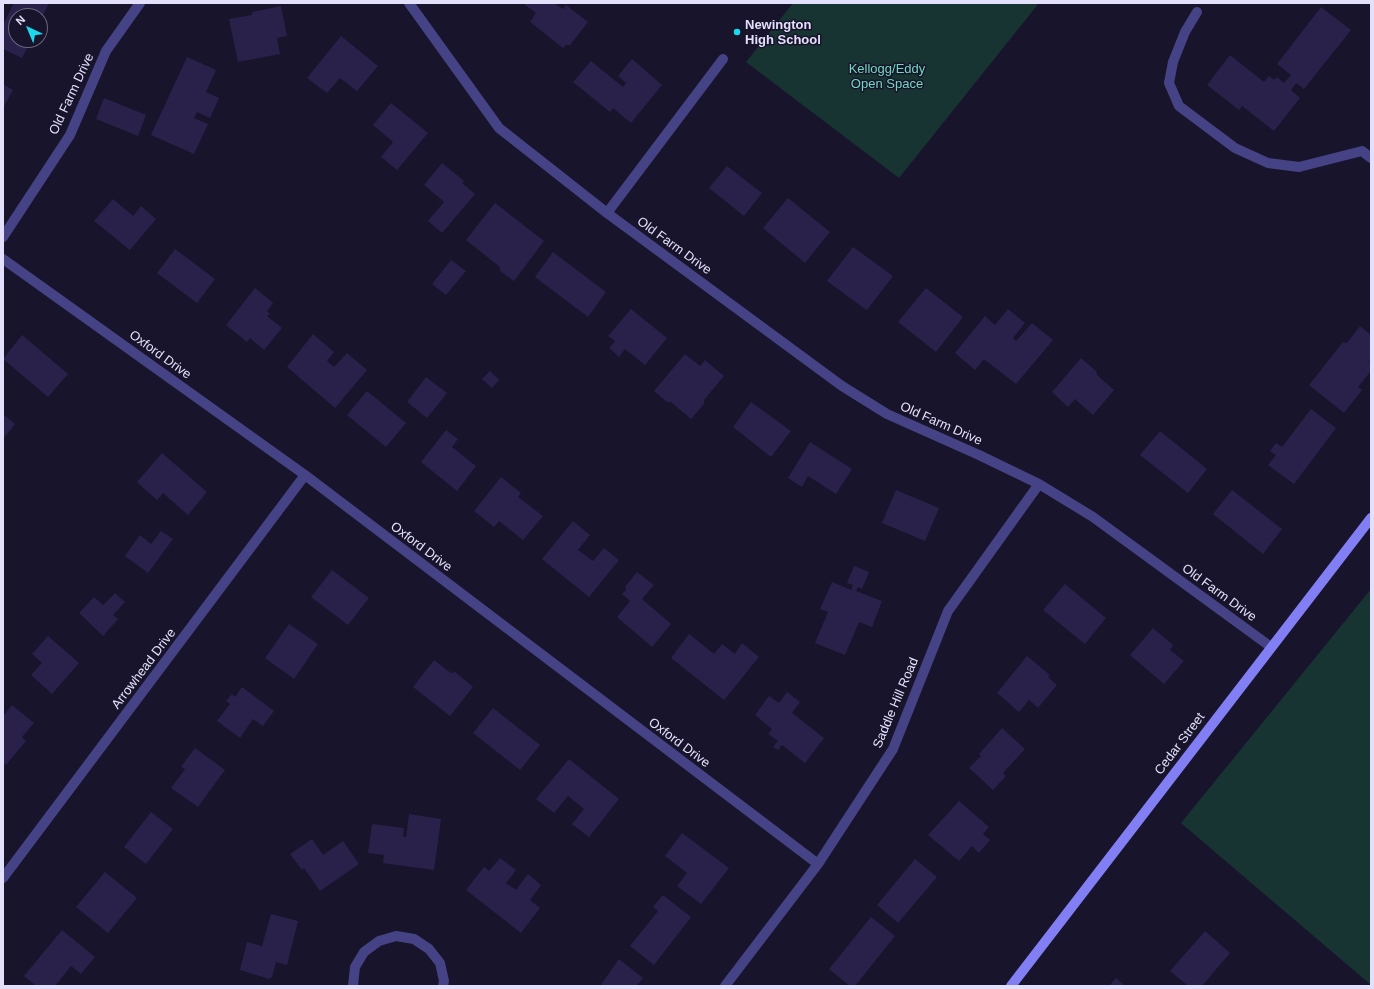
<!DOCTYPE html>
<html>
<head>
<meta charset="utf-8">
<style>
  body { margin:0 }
  #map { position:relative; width:1374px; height:989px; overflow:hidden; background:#18142b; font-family:Helvetica,sans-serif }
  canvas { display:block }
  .frame { position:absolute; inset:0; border:4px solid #e3e0fc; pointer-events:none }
  .north { position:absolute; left:8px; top:8px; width:40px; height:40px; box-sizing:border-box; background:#18142b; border:1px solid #69667f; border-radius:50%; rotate:316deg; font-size:11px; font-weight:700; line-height:16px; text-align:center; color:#e3e0fc }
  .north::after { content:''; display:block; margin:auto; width:14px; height:18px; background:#1dd8ec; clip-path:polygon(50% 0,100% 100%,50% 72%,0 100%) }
</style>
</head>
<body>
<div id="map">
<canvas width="1374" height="989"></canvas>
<div class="frame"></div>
<div class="north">N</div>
</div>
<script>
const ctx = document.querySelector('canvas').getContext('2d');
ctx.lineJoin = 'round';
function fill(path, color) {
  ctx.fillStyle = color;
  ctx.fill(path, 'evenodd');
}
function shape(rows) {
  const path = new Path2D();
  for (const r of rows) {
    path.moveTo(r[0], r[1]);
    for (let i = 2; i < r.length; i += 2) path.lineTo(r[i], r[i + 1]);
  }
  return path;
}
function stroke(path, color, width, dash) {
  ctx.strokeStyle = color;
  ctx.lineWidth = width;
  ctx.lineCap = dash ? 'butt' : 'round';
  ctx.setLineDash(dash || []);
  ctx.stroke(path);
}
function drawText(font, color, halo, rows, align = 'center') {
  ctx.font = font + ' Helvetica,sans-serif';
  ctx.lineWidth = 3;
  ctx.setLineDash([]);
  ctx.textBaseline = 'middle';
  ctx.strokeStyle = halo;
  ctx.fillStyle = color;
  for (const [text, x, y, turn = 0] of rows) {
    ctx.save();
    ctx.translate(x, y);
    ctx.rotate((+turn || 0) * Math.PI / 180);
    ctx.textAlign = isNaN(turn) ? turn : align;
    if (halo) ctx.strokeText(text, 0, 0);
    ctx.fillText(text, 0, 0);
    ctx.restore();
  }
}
const green = shape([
  [793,3,1039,3,899,178,746,62],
  [1371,589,1371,985,1181,823]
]);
const building = shape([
  [14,3,49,3,40,21,40,16,16,16,16,40,31,40,22,58,3,49,3,25],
  [526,3,554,3,563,9,566,5,588,22,570,45,566,45,563,48,530,22,536,13,525,5],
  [281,6,287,36,277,38,280,54,238,62,229,19,252,15,252,12],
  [1321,7,1351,30,1304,89,1296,83,1291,90,1300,98,1274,131,1242,106,1239,110,1207,85,1230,55,1264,82,1269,76,1274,80,1277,77,1284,83,1291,75,1277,64],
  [341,36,378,66,357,91,340,78,327,93,307,78],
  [187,57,216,70,206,92,219,98,210,118,197,112,194,118,208,124,194,154,151,135],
  [632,59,662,85,631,123,613,108,610,112,573,82,591,61,623,87,626,83,618,76],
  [3,84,13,90,3,108],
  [104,98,146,115,138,136,96,119],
  [391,103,428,133,397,170,381,157,393,142,373,125],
  [442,163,464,181,462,183,475,194,442,233,428,221,444,202,424,185],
  [727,166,762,193,744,216,709,188],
  [788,198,830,232,805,263,763,228],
  [113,199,133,216,141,206,156,219,130,250,94,221],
  [495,203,544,241,514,281,500,271,500,267,466,240],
  [853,247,893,276,867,310,865,309,827,281],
  [175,249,215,279,197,303,157,273],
  [553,252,606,292,588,317,535,277],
  [451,260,466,271,446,295,432,284],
  [255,288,273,303,267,311,270,314,267,316,282,328,264,350,250,338,247,342,226,325],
  [926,288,963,317,936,352,898,322],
  [631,309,667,338,645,365,625,349,619,357,609,348,615,341,608,336],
  [1008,309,1025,323,1013,338,1016,341,1032,323,1053,340,1016,384,984,359,975,370,955,353,985,316,995,325],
  [1360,326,1371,335,1371,358,1369,361,1371,363,1371,371,1358,387,1362,390,1344,413,1309,385,1343,342,1347,343],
  [313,334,334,352,327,361,334,367,347,353,367,370,335,408,287,367],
  [22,335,68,374,48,397,3,359],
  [685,354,700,366,705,360,724,376,704,400,704,404,691,419,671,402,667,402,654,391],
  [1081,358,1096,371,1097,375,1114,390,1093,415,1075,399,1068,407,1052,392],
  [490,371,499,380,492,388,482,379],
  [426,377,447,393,427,418,407,402],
  [367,391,406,423,386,447,347,415],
  [751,402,791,431,771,457,733,427],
  [1311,409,1336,428,1294,484,1268,465,1276,455,1270,451,1276,443,1282,447],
  [3,414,15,424,3,439],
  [446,430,458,439,452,447,476,466,457,491,421,462],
  [1160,431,1207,469,1188,493,1140,455],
  [810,442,852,469,836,494,808,476,802,487,788,478],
  [162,453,207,492,188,515,163,493,157,500,137,482],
  [501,477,521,493,518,497,543,516,523,540,499,521,494,527,474,511],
  [896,490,939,508,925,541,882,523],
  [1232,490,1282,529,1263,554,1213,514],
  [573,521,590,535,578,550,593,561,604,548,619,560,589,597,542,559],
  [161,531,173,539,148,573,125,556,140,535,151,544],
  [854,566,869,572,862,589,858,587,856,591,882,601,872,627,859,622,845,655,815,643,828,612,820,609,832,582,851,590,853,585,847,583],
  [332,570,369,598,348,625,311,597],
  [637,572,654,585,642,599,671,624,652,647,617,617,630,601,622,594,626,590,625,587],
  [1065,584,1106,618,1085,644,1043,610],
  [115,593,125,602,113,615,118,619,103,636,79,613,94,597,103,605],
  [289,624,318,644,294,679,265,658],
  [1153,628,1173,645,1170,650,1184,661,1164,684,1130,655],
  [689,634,714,654,722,644,735,654,742,643,759,657,724,700,671,658],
  [48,636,79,663,52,694,31,675,42,663,32,654],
  [1027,656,1050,675,1048,677,1057,685,1038,708,1029,700,1019,712,997,693],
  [434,660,451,673,455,672,473,687,450,716,413,687],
  [242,687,274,711,263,726,253,719,240,738,217,721,230,704,226,701,232,694,235,697],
  [787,692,800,702,792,713,824,738,805,763,782,745,778,750,773,747,778,741,768,734,772,729,755,715,769,696,779,703],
  [12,705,34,723,22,737,26,741,6,765,3,763,3,716],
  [493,708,540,745,520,770,473,733],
  [1002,728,1025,749,1003,773,1006,776,993,790,969,768,981,756,979,754],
  [195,748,225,770,198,807,171,788,185,769,181,767],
  [569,759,619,799,589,837,572,824,584,809,568,796,554,813,536,799],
  [959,801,989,827,983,834,990,840,979,853,972,846,959,861,928,835],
  [151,812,173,829,146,864,124,847],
  [409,814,441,819,434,870,383,863,384,855,368,853,372,824,404,828,403,837,406,837],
  [682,833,729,868,701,904,677,886,687,873,665,856],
  [312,839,323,855,343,841,359,864,320,891,304,868,302,870,290,854],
  [500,858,516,870,506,883,516,890,528,874,541,885,530,900,540,908,521,933,466,890,484,867,489,871],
  [915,859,937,877,898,923,877,905],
  [105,872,137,898,108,933,76,907],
  [663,895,691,917,654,965,630,946,658,911,653,907],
  [271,914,298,921,287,965,276,962,272,977,269,979,240,970,247,942,262,946],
  [871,917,895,936,855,986,850,986,829,969],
  [62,930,95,957,81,974,71,966,55,986,36,986,24,976],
  [1205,931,1230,953,1202,986,1188,986,1170,971],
  [619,959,643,978,637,986,600,986],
  [1116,978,1125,986,1109,986]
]);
const minor = shape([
  [409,3,499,128,607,213,842,386,887,414,979,455,1039,484,1093,517,1271,647],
  [1197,12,1185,32,1173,62,1169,83,1179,106,1235,148,1268,163,1299,167,1362,151,1371,158],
  [607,213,723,59],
  [3,237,70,135,106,51,140,3],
  [3,259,305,475,818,864],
  [3,878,305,475],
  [353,986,355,967,364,952,379,941,396,936,414,939,429,949,440,963,444,981,443,986],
  [725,986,818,864,893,749,948,611,1039,484]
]);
const secondary = shape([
  [1011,986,1371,518]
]);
const markers = [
  [737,32,4,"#1dd8ec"]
];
const poiNames = [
  ["Newington",745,25],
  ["High School",745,40]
];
const parkNames = [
  ["Kellogg/Eddy",887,69],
  ["Open Space",887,84]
];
const streetNames = [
  ["Old Farm Drive",72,94,-65],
  ["Old Farm Drive",674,246,36],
  ["Oxford Drive",160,355,36],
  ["Old Farm Drive",941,424,24],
  ["Oxford Drive",421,547,37],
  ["Old Farm Drive",1219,593,36],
  ["Arrowhead Drive",144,669,-53],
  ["Saddle Hill Road",896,703,-67],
  ["Oxford Drive",679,743,37],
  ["Cedar Street",1180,744,-53]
];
fill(green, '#173433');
fill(building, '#29214a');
stroke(minor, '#454385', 10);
stroke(secondary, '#827ff4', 10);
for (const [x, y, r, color] of markers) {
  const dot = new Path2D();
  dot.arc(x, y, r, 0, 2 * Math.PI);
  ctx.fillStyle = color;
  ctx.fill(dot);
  stroke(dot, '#18142b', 1.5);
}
drawText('bold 13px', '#e3e0fc', '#18142b', poiNames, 'left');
drawText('13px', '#71d8be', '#18142b', parkNames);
drawText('13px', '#e3e0fc', '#18142b', streetNames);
</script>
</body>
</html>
